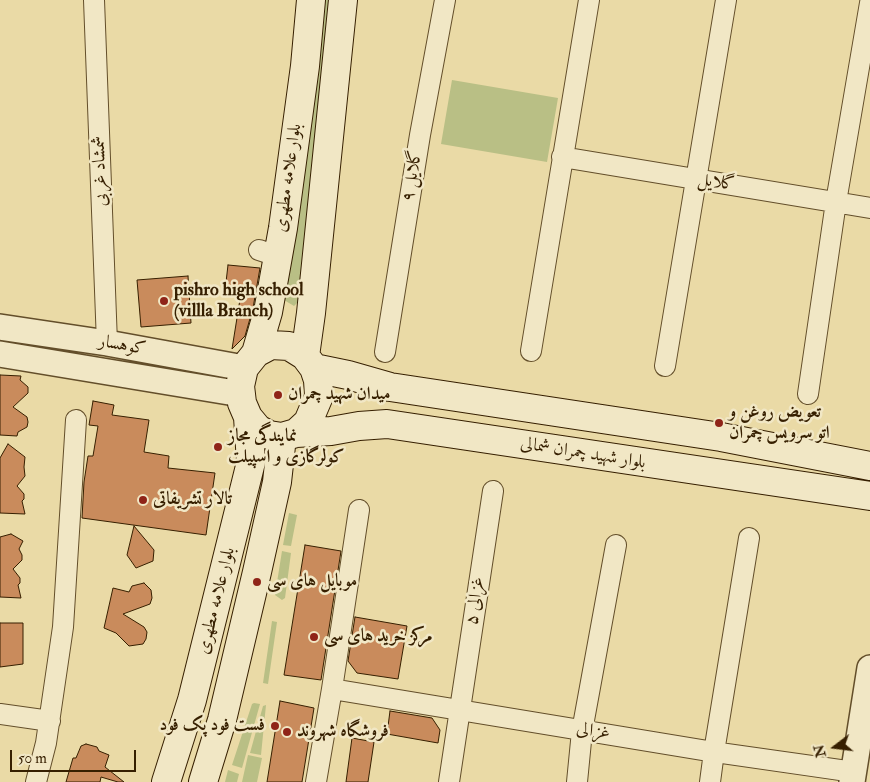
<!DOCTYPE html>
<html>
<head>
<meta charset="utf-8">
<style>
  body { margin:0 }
  #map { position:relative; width:870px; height:782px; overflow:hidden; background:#eadaa6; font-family:"IM FELL Double Pica",serif }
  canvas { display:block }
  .north { position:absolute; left:810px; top:722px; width:50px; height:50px; -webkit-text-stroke:4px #f1e7c5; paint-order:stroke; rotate:255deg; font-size:14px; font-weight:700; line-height:20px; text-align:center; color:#361f00 }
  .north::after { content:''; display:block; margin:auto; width:18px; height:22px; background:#361f00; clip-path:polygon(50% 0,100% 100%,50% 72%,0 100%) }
  .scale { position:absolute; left:10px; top:750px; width:126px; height:22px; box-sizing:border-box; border:2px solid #361f00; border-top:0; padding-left:6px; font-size:15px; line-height:18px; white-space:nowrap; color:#361f00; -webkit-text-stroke:4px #f1e7c5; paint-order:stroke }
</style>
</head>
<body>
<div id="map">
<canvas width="870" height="782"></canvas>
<div class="north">N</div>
<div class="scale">50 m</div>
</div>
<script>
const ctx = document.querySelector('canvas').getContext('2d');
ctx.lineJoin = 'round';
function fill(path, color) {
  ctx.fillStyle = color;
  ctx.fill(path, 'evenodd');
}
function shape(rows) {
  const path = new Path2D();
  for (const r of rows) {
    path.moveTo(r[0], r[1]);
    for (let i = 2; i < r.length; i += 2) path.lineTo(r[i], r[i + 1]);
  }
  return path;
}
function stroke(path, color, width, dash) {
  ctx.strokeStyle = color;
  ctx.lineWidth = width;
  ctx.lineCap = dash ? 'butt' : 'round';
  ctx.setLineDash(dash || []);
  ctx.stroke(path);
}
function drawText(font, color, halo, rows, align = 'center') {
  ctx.font = font + ' "IM FELL Double Pica",Amiri,serif';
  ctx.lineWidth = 5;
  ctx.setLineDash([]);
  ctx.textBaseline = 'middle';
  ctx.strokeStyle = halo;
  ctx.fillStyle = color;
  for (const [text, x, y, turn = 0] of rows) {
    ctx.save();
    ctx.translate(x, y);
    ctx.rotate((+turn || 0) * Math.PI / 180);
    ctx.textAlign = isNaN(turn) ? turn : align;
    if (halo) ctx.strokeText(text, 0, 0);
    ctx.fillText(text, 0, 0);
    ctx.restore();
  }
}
const green = shape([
  [321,0,335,0,300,300,294,306,284,300,282,286],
  [452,80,558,98,547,162,441,144],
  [289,513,297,515,291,546,283,545],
  [282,551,291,553,285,598,282,600,275,595],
  [272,621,277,622,268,684,263,683],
  [254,703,260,704,242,768,232,765,252,704],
  [266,705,261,755,250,753,263,706],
  [248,755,262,758,257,782,242,782],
  [228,770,239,774,237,782,225,782]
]);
const building = shape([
  [228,265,260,268,253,308,245,336,232,349,241,293,225,291,228,265],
  [188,276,191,323,141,327,137,280,188,276],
  [0,375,21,376,20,380,28,387,28,393,13,407,27,417,28,422,27,427,18,432,17,436,0,435,0,375],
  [93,401,114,405,112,415,149,420,144,452,169,456,168,468,215,473,206,535,82,518,84,482,88,456,93,456,98,426,89,425,93,401],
  [8,444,25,457,24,467,25,476,17,486,24,494,24,499,22,501,25,514,0,513,0,458,8,444],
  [134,526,154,550,153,561,136,568,127,555,134,526],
  [11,534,23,541,19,549,22,555,22,560,13,569,20,578,20,583,18,585,21,598,0,597,0,537,11,534],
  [305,545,341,551,321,680,284,675,305,545],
  [144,583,151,590,152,598,150,604,123,614,144,627,147,632,146,639,143,644,129,646,116,633,104,628,113,588,129,592,132,586,144,583],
  [355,617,407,626,398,679,357,673,348,661,355,617],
  [0,623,23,623,23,664,0,667,0,623],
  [280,701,314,708,302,782,267,782,280,701],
  [390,711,432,718,440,730,438,743,387,734,390,711],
  [352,738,374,742,368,782,346,782,352,738],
  [86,744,97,747,99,751,109,755,105,767,124,782,118,782,101,777,100,782,66,782,73,758,76,758,81,746,86,744]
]);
const minor = shape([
  [94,0,107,343],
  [562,157,870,208],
  [259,250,265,252,273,251,280,245],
  [531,351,589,0],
  [385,352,420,135,445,0],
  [665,366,726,0],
  [808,394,836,202,870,3],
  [332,689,714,752,854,772],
  [0,714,50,721],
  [36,782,46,743,63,627,76,420],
  [316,782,332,689,359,510],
  [449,782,493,491],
  [577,782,582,731,616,545],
  [710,782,714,752,749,538]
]);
const tertiary = shape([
  [0,327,107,343,244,368],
  [0,354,241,394],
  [852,782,870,668]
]);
const secondary = shape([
  [271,345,289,346,305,356,314,368,318,380,319,396,308,422,296,433,282,437,269,435,258,429,248,417,242,403,240,386,244,368,256,353,271,345],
  [256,353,268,312,283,228,305,66,311,0],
  [305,356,311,313,343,0],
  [314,368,348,375,390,387,721,437,870,466],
  [296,433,331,431,359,426,387,424,870,496],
  [166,782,192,700,251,462,248,417],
  [203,782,222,720,257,572,277,482,282,437]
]);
const markers = [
  [164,301,5,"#8f2418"],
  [278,395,5,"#8f2418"],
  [719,423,5,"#8f2418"],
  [218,447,5,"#8f2418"],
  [143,500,5,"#8f2418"],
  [257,582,5,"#8f2418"],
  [314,637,5,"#8f2418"],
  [275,726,5,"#8f2418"],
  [287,732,5,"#8f2418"]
];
const streetNames = [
  ["شمشاد غربی",101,171,-92],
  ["گلایل ۹",413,176,-81],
  ["بلوار علامه مطهری",289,178,-82],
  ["گلایل",716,183,9],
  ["کوهسار",122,346,10],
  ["بلوار شهید چمران شمالی",583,454,9],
  ["بلوار علامه مطهری",217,601,-76],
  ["غزالی ۵",476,601,-82],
  ["غزالی",593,732,9]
];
const poiNames = [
  ["pishro high school",174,291],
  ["(villla Branch)",174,312],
  ["میدان شهید چمران",288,395],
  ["تعویض روغن و",729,413],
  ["اتو سرویس چمران",729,434],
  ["نمایندگی مجاز",228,437],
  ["کولرگازی و اسپیلت",228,458],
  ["تالار تشریفاتی",153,500],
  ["موبایل های سی",267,582],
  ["مرکز خرید های سی",324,637],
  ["فست فود پک فود",265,726,"right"],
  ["فروشگاه شهروند",297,732]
];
fill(green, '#b9bf85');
fill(building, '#c98b5c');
stroke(building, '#361f00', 1);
stroke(minor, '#634e2a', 22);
stroke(tertiary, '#634e2a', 28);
stroke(secondary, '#361f00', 30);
stroke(minor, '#f1e7c5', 20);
stroke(tertiary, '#f1e7c5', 25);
stroke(secondary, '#f1e7c5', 28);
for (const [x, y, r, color] of markers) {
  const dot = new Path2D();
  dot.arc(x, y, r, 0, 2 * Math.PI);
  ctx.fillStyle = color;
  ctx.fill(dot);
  stroke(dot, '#f1e7c5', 2);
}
drawText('18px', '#361f00', '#f1e7c5', streetNames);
drawText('bold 18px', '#361f00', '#f1e7c5', poiNames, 'left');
</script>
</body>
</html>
